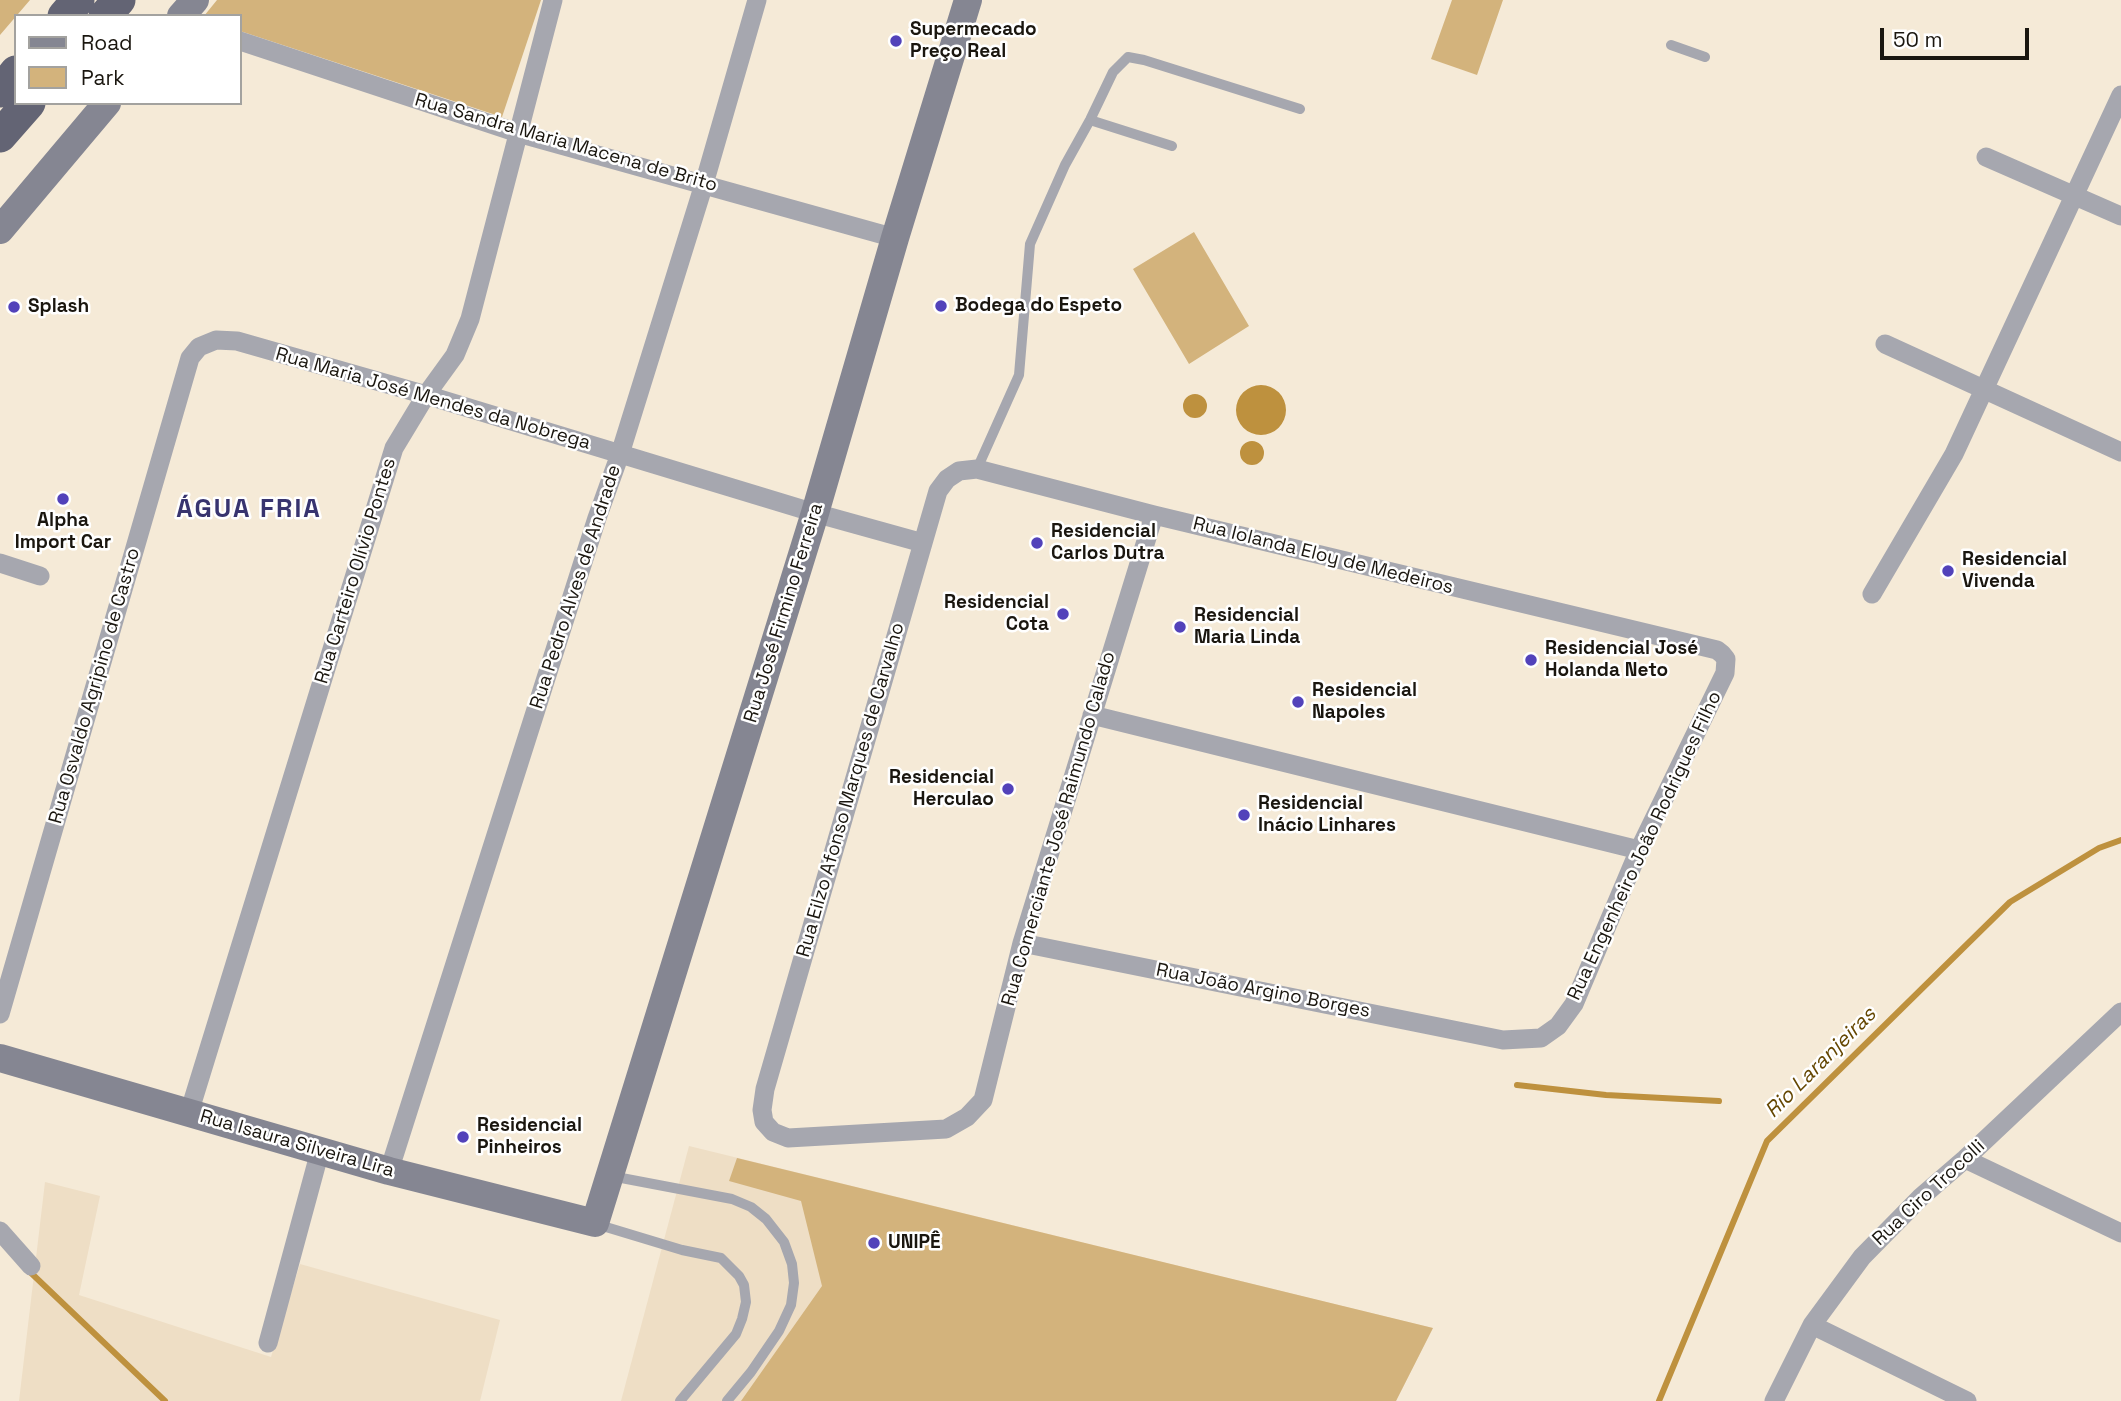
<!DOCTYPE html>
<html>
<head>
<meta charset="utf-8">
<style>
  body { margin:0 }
  #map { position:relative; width:2121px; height:1401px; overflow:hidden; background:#f5ead7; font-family:"Space Grotesk",sans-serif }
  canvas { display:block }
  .legend { position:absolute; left:14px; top:14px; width:228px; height:91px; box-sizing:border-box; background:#fff; border:2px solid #a3a29f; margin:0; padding:9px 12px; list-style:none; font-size:21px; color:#1a160f }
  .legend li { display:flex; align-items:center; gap:14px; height:35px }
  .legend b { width:35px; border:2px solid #a3a29f }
  .scale { position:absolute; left:1880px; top:28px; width:149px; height:32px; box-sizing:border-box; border:4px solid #1a160f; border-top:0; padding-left:9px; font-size:21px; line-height:24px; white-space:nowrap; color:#1a160f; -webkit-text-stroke:5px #fff; paint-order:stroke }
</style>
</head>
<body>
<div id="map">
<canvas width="2121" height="1401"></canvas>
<ul class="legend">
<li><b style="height:9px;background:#858692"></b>Road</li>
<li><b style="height:19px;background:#d3b37c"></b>Park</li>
</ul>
<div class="scale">50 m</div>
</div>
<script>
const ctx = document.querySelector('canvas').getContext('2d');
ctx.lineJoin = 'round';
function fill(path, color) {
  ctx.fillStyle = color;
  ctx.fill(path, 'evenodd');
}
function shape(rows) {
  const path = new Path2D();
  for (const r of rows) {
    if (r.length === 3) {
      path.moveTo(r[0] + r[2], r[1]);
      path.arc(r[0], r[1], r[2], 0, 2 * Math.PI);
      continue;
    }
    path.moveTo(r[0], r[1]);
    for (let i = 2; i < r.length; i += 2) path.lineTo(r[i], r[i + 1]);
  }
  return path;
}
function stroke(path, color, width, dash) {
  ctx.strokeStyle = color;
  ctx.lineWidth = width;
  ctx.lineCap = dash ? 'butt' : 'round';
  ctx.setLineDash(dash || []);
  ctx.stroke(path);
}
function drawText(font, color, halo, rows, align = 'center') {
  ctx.font = font + ' "Space Grotesk",sans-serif';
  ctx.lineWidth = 5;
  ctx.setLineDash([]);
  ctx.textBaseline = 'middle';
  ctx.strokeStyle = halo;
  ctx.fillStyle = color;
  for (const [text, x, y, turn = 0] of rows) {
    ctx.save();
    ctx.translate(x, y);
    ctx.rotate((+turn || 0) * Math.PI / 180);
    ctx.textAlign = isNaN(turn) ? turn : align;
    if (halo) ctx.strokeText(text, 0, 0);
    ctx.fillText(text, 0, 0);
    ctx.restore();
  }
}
const built = shape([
  [689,1146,1433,1328,1396,1401,621,1401],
  [45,1182,100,1196,79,1295,271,1357,300,1264,500,1320,480,1401,19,1401]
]);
const green = shape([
  [0,0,30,0,0,35],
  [217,0,541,0,502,117,240,31,240,16,204,16],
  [1452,0,1503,0,1477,75,1431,59],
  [1194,232,1249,326,1189,364,1133,269],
  [737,1158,1433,1328,1396,1401,741,1401,822,1286,801,1201,729,1181]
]);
const water = shape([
  [1261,410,25],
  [1195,406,12],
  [1252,453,12]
]);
const stream = shape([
  [1517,1085,1606,1095,1719,1101],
  [29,1271,165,1401],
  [1659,1401,1767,1141,2010,902,2099,848,2121,840]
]);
const service = shape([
  [1671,45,1705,57],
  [1090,120,1172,146],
  [977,469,1019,375,1030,244,1065,165,1090,120,1113,72,1128,57,1144,60,1300,109],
  [611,1176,732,1199,751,1207,766,1219,784,1242,792,1264,794,1283,791,1305,779,1331,751,1372,727,1401],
  [596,1224,682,1250,721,1258,739,1276,744,1285,746,1302,742,1319,736,1334,680,1401]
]);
const minor = shape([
  [240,41,518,133,895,238],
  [1986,157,2121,216],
  [1885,344,2121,452],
  [0,563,40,576],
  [1872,594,1954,454,2121,95],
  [1092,715,1639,850],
  [1022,943,1503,1040,1541,1038,1558,1026,1574,1004,1639,850,1725,673,1726,659,1722,654,1717,650,1154,515,977,469,959,471,947,479,938,491,765,1089,762,1110,764,1122,773,1132,788,1138,946,1129,967,1117,983,1100,1022,943,1154,515],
  [0,1014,190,358,199,347,216,340,237,341,426,395,815,513,923,543],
  [189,1113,394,448,426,395,455,355,470,319,553,0],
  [1965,1159,2121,1233],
  [389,1171,597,518,620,454,704,184,757,0],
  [0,1231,31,1266],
  [1812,1325,1967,1401],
  [268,1343,320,1151],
  [1774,1401,1812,1325,1862,1257,1921,1197,1965,1159,2121,1012]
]);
const secondary = shape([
  [181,16,195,0],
  [0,230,107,103],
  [0,1058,389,1171,595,1223,815,513,895,238,968,0]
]);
const trunk = shape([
  [64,16,78,0],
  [105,16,119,0],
  [0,91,16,72],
  [0,136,29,103]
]);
const markers = [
  [896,41,7,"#5242ba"],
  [941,306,7,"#5242ba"],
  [14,307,7,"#5242ba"],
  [63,499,7,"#5242ba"],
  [1037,543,7,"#5242ba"],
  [1948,571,7,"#5242ba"],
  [1063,614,7,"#5242ba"],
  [1180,627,7,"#5242ba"],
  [1531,660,7,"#5242ba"],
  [1298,702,7,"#5242ba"],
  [1008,789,7,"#5242ba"],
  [1244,815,7,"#5242ba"],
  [463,1137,7,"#5242ba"],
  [874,1243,7,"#5242ba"]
];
const poiNames = [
  ["Supermecado",910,30],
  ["Preço Real",910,52],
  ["Bodega do Espeto",955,306],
  ["Splash",28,307],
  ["Alpha",63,521,"center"],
  ["Import Car",63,543,"center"],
  ["Residencial",1051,532],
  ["Carlos Dutra",1051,554],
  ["Residencial",1962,560],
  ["Vivenda",1962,582],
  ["Residencial",1049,603,"right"],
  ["Cota",1049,625,"right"],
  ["Residencial",1194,616],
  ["Maria Linda",1194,638],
  ["Residencial José",1545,649],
  ["Holanda Neto",1545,671],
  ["Residencial",1312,691],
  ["Napoles",1312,713],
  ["Residencial",994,778,"right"],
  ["Herculao",994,800,"right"],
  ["Residencial",1258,804],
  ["Inácio Linhares",1258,826],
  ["Residencial",477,1126],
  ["Pinheiros",477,1148],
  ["UNIPÊ",888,1243]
];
const streetNames = [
  ["Rua Sandra Maria Macena de Brito",566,143,16],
  ["Rua Maria José Mendes da Nobrega",433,399,16],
  ["Rua Iolanda Eloy de Medeiros",1323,556,14],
  ["Rua Carteiro Olívio Pontes",356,571,-73],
  ["Rua Pedro Alves de Andrade",576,587,-72],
  ["Rua José Firmino Ferreira",784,613,-73],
  ["Rua Osvaldo Agripino de Castro",95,686,-74],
  ["Rua Eilzo Afonso Marques de Carvalho",851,790,-74],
  ["Rua Comerciante José Raimundo Calado",1059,829,-74],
  ["Rua Engenheiro João Rodrigues Filho",1645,846,-65],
  ["Rua João Argino Borges",1263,991,11],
  ["Rua Isaura Silveira Lira",297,1144,16],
  ["Rua Ciro Trocolli",1929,1193,-43]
];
const waterNames = [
  ["Rio Laranjeiras",1821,1063,-45]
];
const districtNames = [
  ["ÁGUA FRIA",249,510]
];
fill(built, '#eedec5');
fill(green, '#d3b37c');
fill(water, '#be913e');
stroke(stream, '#be913e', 6);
stroke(service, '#a6a7af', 10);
stroke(minor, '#a6a7af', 19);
stroke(secondary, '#858692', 28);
stroke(trunk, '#636474', 33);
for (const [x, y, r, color] of markers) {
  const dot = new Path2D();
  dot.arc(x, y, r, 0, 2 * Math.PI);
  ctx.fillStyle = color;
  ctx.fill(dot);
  stroke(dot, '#fff', 2.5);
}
drawText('bold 19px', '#1a160f', '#fff', poiNames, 'left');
drawText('19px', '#1a160f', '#fff', streetNames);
drawText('italic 21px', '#654702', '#fff', waterNames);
ctx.letterSpacing = '2px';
drawText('bold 26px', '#38346f', '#fff', districtNames);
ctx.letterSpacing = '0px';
</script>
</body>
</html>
